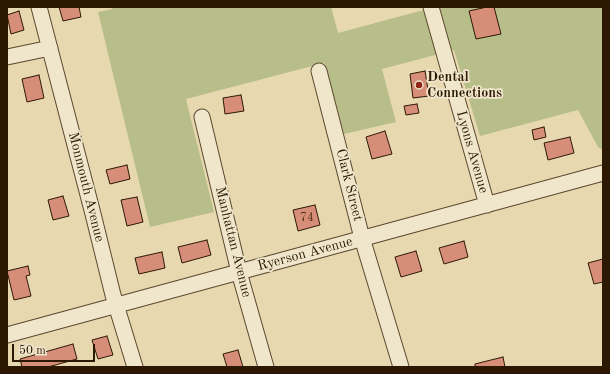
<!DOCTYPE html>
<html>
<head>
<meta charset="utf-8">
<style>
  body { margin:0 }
  #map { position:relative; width:610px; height:374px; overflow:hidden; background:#e7d8b0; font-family:"Old Standard TT",serif }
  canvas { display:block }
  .frame { position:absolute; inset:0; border:8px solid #2d1803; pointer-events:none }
  .scale { position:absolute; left:12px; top:344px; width:83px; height:18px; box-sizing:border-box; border:2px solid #2d1803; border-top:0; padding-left:5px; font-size:12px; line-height:14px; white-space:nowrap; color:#2d1803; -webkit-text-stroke:3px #efe6cc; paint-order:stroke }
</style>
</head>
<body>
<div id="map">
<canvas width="610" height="374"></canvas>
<div class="frame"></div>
<div class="scale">50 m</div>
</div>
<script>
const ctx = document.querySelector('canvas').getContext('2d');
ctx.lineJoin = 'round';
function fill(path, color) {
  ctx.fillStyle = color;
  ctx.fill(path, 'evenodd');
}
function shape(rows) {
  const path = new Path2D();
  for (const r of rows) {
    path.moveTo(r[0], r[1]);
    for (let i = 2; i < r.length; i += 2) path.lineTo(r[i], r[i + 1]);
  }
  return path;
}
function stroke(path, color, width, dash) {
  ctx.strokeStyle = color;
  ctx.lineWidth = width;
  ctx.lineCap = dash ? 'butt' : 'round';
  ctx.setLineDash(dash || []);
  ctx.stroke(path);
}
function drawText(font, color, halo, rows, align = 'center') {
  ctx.font = font + ' "Old Standard TT",serif';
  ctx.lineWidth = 3.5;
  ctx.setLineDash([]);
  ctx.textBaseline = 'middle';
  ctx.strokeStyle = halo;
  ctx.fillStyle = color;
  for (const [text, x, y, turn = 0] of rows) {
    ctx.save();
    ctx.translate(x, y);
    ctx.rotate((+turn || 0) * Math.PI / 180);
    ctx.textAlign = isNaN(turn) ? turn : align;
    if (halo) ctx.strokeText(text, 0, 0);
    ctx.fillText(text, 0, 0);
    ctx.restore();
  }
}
const green = shape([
  [112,7,331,7,338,33,435,7,603,7,603,150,598,147,578,110,480,136,454,50,382,69,396,122,344,134,324,63,186,99,214,212,150,227,98,12,112,9]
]);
const building = shape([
  [59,7,79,7,81,17,63,21,59,7],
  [487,7,494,7,501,34,476,39,469,11,487,7],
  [19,11,24,30,11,34,7,15,19,11],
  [425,71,429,96,413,98,410,74,425,71],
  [39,75,44,98,27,102,22,79,39,75],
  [241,95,244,111,225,114,223,98,241,95],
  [417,104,419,113,406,115,404,106,417,104],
  [544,127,546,137,534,140,532,130,544,127],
  [385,131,392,154,372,159,366,137,385,131],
  [570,137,574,153,548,160,544,143,570,137],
  [127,165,130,179,110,184,106,170,127,165],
  [63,196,69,216,53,220,48,200,63,196],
  [137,197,143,222,127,226,121,200,137,197],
  [315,205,320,225,298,231,293,210,315,205],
  [207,240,211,255,182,263,178,247,207,240],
  [464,241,468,257,444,264,439,248,464,241],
  [416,251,422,271,401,277,395,257,416,251],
  [162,252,165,268,139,274,135,258,162,252],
  [603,259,603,282,594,284,588,263,603,259],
  [28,266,30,275,26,276,31,296,14,300,7,271,28,266],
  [107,336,113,355,98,359,92,340,107,336],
  [73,344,77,359,48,367,22,367,20,359,73,344],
  [238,350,243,367,227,367,223,354,238,350],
  [503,357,505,367,475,367,475,364,503,357]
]);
const minor = shape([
  [39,7,93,214,113,295,135,367],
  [431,7,487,205],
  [7,57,50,48],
  [319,71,362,238,401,367],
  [202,117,239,272,266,367],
  [7,335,603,173]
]);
const markers = [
  [419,85,4,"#8f2418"]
];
const numberNames = [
  ["74",307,218]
];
const poiNames = [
  ["Dental",427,77],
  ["Connections",427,93]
];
const streetNames = [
  ["Lyons Avenue",472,152,74],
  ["Clark Street",349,185,76],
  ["Monmouth Avenue",86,187,76],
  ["Manhattan Avenue",233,242,76],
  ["Ryerson Avenue",305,254,-15]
];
fill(green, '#b7be8a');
fill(building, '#d78e79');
stroke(building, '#2d1803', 1);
stroke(minor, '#5c482e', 17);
stroke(minor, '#efe6cc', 15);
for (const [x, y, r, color] of markers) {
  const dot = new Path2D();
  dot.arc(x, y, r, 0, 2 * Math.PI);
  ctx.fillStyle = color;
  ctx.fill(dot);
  stroke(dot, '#efe6cc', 1.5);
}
drawText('12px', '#583620', null, numberNames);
drawText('bold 14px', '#2d1803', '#efe6cc', poiNames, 'left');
drawText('14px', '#2d1803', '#efe6cc', streetNames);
</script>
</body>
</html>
